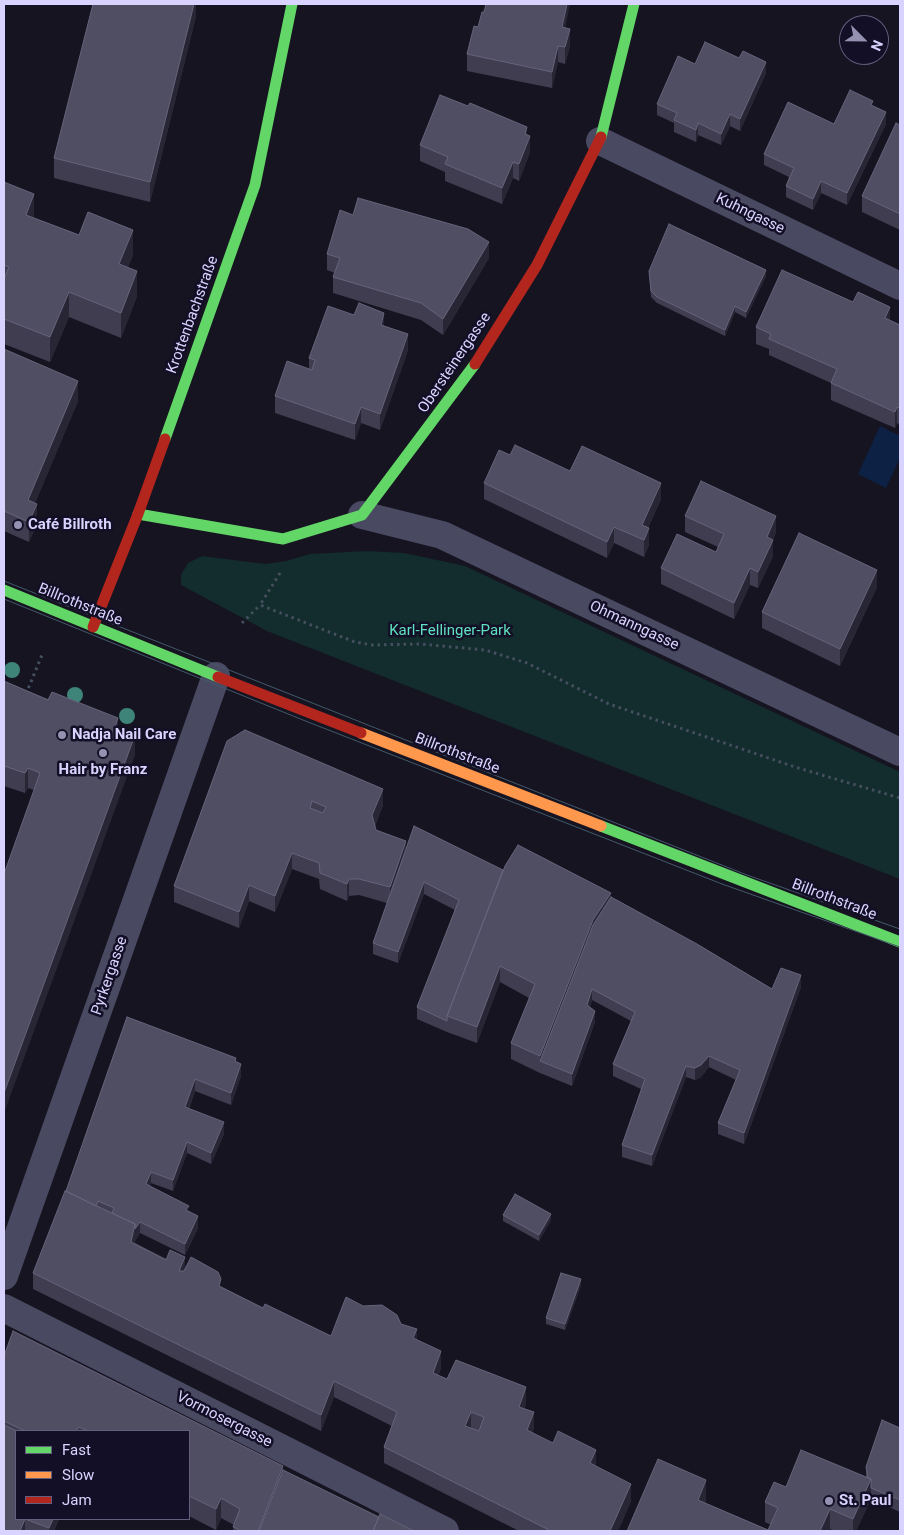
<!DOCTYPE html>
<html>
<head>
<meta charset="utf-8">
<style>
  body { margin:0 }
  #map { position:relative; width:904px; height:1535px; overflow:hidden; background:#161421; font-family:Roboto,sans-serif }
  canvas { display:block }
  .frame { position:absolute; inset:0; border:5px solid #d9d4ff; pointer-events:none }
  .legend { position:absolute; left:15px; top:1430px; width:175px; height:90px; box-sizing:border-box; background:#130f26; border:1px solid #625e7d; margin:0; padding:6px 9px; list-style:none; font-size:15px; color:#d9d4ff }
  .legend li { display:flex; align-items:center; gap:10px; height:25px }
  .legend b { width:25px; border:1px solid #625e7d }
  .north { position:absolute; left:839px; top:15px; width:50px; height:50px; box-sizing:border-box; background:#130f26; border:1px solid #625e7d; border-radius:50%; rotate:113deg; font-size:14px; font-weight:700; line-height:20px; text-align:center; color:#d9d4ff }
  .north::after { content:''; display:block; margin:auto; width:18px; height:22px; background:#9591b1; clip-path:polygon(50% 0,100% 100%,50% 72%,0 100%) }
</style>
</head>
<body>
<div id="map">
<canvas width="904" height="1535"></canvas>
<div class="frame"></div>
<ul class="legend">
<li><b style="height:6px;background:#63d668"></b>Fast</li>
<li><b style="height:6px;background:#ff974d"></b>Slow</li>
<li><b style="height:6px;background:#b3261e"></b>Jam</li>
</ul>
<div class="north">N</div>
</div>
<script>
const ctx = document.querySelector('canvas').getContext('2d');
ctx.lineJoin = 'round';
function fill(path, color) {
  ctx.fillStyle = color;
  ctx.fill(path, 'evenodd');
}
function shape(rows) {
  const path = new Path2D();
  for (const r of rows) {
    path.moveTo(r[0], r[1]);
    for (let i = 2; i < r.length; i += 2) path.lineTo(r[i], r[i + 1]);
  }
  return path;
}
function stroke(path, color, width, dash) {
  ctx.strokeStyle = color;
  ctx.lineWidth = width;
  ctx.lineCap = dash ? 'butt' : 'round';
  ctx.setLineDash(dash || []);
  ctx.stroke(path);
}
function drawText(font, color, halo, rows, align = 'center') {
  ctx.font = font + ' Roboto,sans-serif';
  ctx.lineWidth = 5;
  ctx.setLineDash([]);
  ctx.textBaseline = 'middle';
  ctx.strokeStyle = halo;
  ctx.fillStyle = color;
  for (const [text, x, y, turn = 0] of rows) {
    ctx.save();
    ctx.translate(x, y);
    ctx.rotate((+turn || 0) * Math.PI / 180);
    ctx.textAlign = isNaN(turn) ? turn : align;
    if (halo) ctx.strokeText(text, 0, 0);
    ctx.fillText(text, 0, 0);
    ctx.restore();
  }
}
const green = shape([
  [367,551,404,553,465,566,900,772,900,879,267,631,181,585,181,575,188,563,202,556,265,564,286,561,310,554]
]);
const water = shape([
  [880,426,900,436,900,458,886,488,858,474]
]);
const path = shape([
  [280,573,260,605,355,642,372,645,420,644,485,650,527,663,609,704,795,767,900,798],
  [242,623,260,605],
  [26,694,42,655]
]);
const street = shape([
  [600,141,900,286],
  [362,515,442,535,900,752],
  [4,1276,216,676],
  [4,1308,445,1531]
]);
const fast = shape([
  [601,137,634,4],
  [165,439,255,185,292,4],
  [138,514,283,539,362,515,475,364],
  [4,590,218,677],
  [601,826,900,942]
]);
const slow = shape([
  [361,733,601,826]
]);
const jam = shape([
  [475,364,537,265,601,137],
  [93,627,138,514,165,439],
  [218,677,361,733]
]);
const tram = shape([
  [4,581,747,875,900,929],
  [4,599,303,720,722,884,900,947]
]);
const trees = [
  [12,670],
  [75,695],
  [127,716]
];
const wall = shape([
  [196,4,196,16,150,202,54,178,54,158],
  [478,27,565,28,570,46,565,64,558,62,552,88,467,71,467,54],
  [695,64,766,73,740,131,730,126,721,145,698,135,696,142,674,132,674,123,657,115,657,104],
  [873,106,886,124,847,205,821,193,813,210,786,197,786,186,789,177,764,165,764,154],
  [900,125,900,230,862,212,862,196],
  [527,135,530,152,519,181,513,178,502,204,445,181,445,172,420,161,420,145],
  [4,182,34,218,79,235,133,255,128,267,137,296,121,338,69,317,50,362,4,344],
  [353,215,489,258,443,335,421,320,333,293,333,277,335,273,327,270,327,254],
  [649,271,766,276,746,318,735,312,725,336,657,303,651,297],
  [354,315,384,326,408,350,380,430,361,423,355,440,275,413,275,396,309,369,309,358],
  [890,320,900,325,900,425,897,423,895,428,831,400,831,383,769,355,769,349,756,344,756,327],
  [4,349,78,401,35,503,37,524,29,542,4,531],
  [510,455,570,471,661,499,648,528,649,545,644,557,614,543,607,558,484,499,484,483],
  [685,516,776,532,773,540,773,556,758,588,750,585,734,619,661,584,661,568,716,552,718,547,685,532],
  [877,587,840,666,762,628,762,612],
  [4,681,118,728,135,755,34,790,28,788,25,793,4,786],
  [227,741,383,805,375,826,376,830,406,847,611,897,772,989,801,987,744,1144,718,1134,718,1123,736,1080,709,1067,701,1077,695,1080,686,1077,652,1166,622,1157,622,1145,641,1089,613,1076,613,1064,631,1021,592,1000,590,1007,595,1022,572,1086,540,1073,511,1059,511,1043,529,998,500,982,477,1043,447,1032,417,1019,417,1007,455,910,424,894,398,963,373,954,373,943,387,903,359,895,349,896,347,901,320,889,319,879,292,869,275,912,249,901,239,928,174,902,174,886],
  [127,1017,236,1062,241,1076,231,1105,195,1091,189,1109,224,1134,211,1164,187,1153,173,1191,151,1183,150,1186,189,1211,198,1228,185,1255,140,1233,135,1241,135,1243,263,1308,331,1336,401,1324,417,1340,441,1368,438,1376,447,1379,526,1404,524,1409,534,1428,532,1433,596,1466,631,1501,618,1531,519,1531,384,1463,384,1447,392,1426,334,1397,321,1431,33,1289,33,1273,66,1191],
  [503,1215,551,1220,539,1241,503,1221],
  [581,1285,565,1330,546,1324,546,1318],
  [13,1331,283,1466,283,1470,379,1517,380,1514,414,1531,233,1531,234,1525,221,1518,216,1530,189,1516,189,1431,16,1431,16,1519,59,1519,54,1531,4,1531,4,1356],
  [900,1428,900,1512,871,1499,856,1531,835,1531,830,1529,829,1531,627,1531,706,1500,705,1503,768,1530,771,1525,765,1522,765,1502,786,1487,866,1477,866,1467]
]);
const shadedWall = shape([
  [194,4,196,4,196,16,150,202,150,182],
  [567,4,570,4,562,44,562,27],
  [570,29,570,46,565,64,565,47],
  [558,46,558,62,552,88,552,72],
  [766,62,766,73,740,131,740,119],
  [886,112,886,124,847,205,847,193],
  [730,114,730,126,721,145,721,134],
  [698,123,698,135,696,142,696,130],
  [527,127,527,143,530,136,530,152,519,181,519,164,525,134],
  [513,162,513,178,502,204,502,188],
  [821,181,821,193,813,210,813,199],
  [34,194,34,219,26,215],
  [133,230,133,255,119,289,119,264],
  [489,242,489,258,443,335,443,319],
  [766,270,766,276,746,318,746,312],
  [137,271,137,296,121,338,121,313],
  [69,292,69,317,50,362,50,337],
  [735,306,735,312,725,336,725,330],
  [890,307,890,323,885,318],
  [384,313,384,329,381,325],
  [408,334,408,350,380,430,380,414],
  [78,381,78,401,28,520,28,500],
  [361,407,361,423,355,440,355,424],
  [897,407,897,423,895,428,895,412],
  [661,483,661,499,642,541,642,525],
  [37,504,37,524,29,542,29,522],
  [776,516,776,532,767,553,767,537],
  [614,527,614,543,607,558,607,542],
  [649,528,649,545,644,557,644,540],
  [773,540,773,556,758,588,758,572],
  [750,568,750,585,734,619,734,603],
  [877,570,877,587,840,666,840,649],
  [118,718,118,738,115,727],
  [135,735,135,755,4,1113,4,1093],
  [28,768,28,788,25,793,25,773],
  [383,789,383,805,372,832,372,815],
  [406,841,406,858,390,904,390,887],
  [292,853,292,869,275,912,275,896],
  [349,879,349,896,347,901,347,884],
  [424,882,424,894,398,963,398,952],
  [249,885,249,901,239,928,239,912],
  [611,893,611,909,540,1061,540,1073,540,1056,593,920],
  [500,966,500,982,477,1043,477,1027],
  [801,975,801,987,744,1144,744,1133],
  [592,989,592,1000,587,1017,587,1005],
  [595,1011,595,1022,572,1086,572,1074],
  [709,1056,709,1067,701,1077,695,1080,695,1068],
  [241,1064,241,1076,231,1105,231,1093],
  [686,1066,686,1077,652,1166,652,1155],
  [195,1079,195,1091,185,1119,185,1107],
  [224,1122,224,1134,211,1164,211,1153],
  [187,1142,187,1153,173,1191,173,1180],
  [151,1172,151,1183,146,1196,146,1184],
  [551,1214,551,1220,539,1241,539,1235],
  [198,1216,198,1228,185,1255,185,1244],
  [140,1222,140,1233,135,1241,131,1258,131,1242,135,1224],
  [185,1257,185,1273,179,1271],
  [581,1279,581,1285,565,1330,565,1324],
  [417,1329,417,1346,413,1338],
  [441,1351,441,1368,433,1390,433,1373],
  [334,1381,334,1397,321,1431,321,1415],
  [526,1387,526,1404,519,1423,519,1407],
  [471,1412,471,1428,465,1426],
  [534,1412,534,1428,527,1446,527,1430],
  [596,1450,596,1467,590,1463],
  [283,1466,283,1486,266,1531,258,1531],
  [871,1479,871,1499,856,1531,853,1531,853,1519],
  [706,1480,706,1500,698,1520,698,1500],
  [631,1484,631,1501,618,1531,610,1531],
  [221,1498,221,1518,216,1530,216,1509],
  [830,1509,830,1529,829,1531,820,1531],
  [25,1519,25,1531,20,1531],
  [53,1519,59,1519,54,1531,49,1531,49,1528]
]);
const building = shape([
  [93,4,194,4,150,182,54,158,93,4],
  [486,4,567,4,562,27,570,29,565,47,558,46,552,72,467,54,474,26,478,27,482,12,484,12,486,4],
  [705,42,739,58,743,51,766,62,740,119,730,114,721,134,698,123,696,130,674,120,677,113,657,104,678,56,695,64,705,42],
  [850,90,873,101,871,105,886,112,847,193,821,181,813,199,786,186,794,168,764,154,788,102,834,124,850,90],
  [440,95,468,106,470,103,527,127,525,134,530,136,519,164,513,162,502,188,445,164,448,157,420,145,440,95],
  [896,123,900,125,900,214,862,196,896,123],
  [4,182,34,194,26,215,79,235,88,212,133,230,119,264,137,271,121,313,69,292,50,337,4,319,4,279,9,267,4,265,4,182],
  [358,198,468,229,489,242,443,319,421,303,333,277,340,258,327,254,340,210,353,215,358,198],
  [669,224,766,270,746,312,735,306,725,330,657,297,651,291,649,271,669,224],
  [782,270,853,302,858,292,890,307,885,318,900,325,900,408,897,407,895,412,831,383,837,369,769,339,771,334,756,327,782,270],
  [359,303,384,313,381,325,408,334,380,414,361,407,355,424,275,396,287,361,312,370,315,360,309,358,328,306,354,315,359,303],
  [4,349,78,381,28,500,37,504,29,522,4,511,4,349],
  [515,445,570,471,582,446,661,483,642,525,649,528,644,540,614,527,607,542,484,483,499,450,510,455,515,445],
  [701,481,776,516,767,537,773,540,758,572,750,568,734,603,661,568,677,534,716,552,724,534,685,516,701,481],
  [799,533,877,570,840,649,762,612,799,533],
  [4,681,48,700,52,692,118,718,115,727,135,735,4,1093,4,874,40,773,28,768,25,773,4,766,4,681],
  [245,730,383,789,372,815,376,830,406,841,390,887,359,879,349,879,347,884,320,873,319,863,292,853,275,896,249,885,239,912,174,886,227,741,245,730],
  [312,801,326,807,323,813,310,808,312,801],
  [414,826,503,870,447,1016,447,1021,417,1007,459,900,424,882,398,952,373,943,414,826],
  [518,845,611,893,593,920,540,1056,511,1043,535,984,500,966,477,1027,447,1016,505,866,518,845],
  [611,897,697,944,772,989,781,968,801,975,744,1133,718,1123,740,1070,709,1056,701,1065,695,1068,686,1066,652,1155,622,1145,645,1079,613,1064,635,1012,592,989,587,1005,595,1011,572,1074,540,1061,593,925,611,897],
  [127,1017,236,1058,235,1061,241,1064,231,1093,195,1079,185,1107,224,1122,211,1153,187,1142,173,1180,151,1172,146,1184,189,1206,186,1210,198,1216,185,1244,140,1222,135,1229,135,1224,112,1213,114,1208,98,1201,96,1206,66,1191,127,1017],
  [65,1191,135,1224,131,1242,166,1260,170,1250,185,1257,179,1271,184,1271,191,1257,218,1272,221,1279,219,1286,263,1308,265,1304,331,1336,346,1297,363,1306,382,1305,397,1315,401,1324,417,1329,413,1338,441,1351,433,1373,447,1379,456,1360,526,1387,519,1407,534,1412,527,1430,553,1443,558,1431,596,1450,590,1463,631,1484,610,1531,551,1531,384,1447,397,1412,334,1381,321,1415,33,1273,65,1191],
  [471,1412,484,1417,479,1431,465,1426,471,1412],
  [515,1194,551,1214,539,1235,503,1215,515,1194],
  [561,1273,581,1279,565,1324,546,1318,561,1273],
  [13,1331,283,1466,258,1531,238,1531,238,1529,233,1527,240,1509,221,1498,216,1509,189,1496,189,1431,88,1431,79,1427,75,1431,25,1431,4,1421,4,1356,13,1331],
  [882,1420,900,1428,900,1500,871,1488,871,1479,868,1478,866,1467,882,1420],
  [4,1425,17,1431,16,1519,25,1519,20,1531,7,1531,4,1530,4,1425],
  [801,1450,871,1479,853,1519,830,1509,820,1531,627,1531,658,1459,706,1480,698,1500,768,1530,778,1508,765,1502,774,1482,786,1487,801,1450],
  [283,1470,379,1517,373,1531,259,1531,283,1470],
  [380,1514,414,1531,373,1531,380,1514],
  [25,1519,53,1519,49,1528,25,1519]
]);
const markers = [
  [18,525,5,"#9591b1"],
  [62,735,5,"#9591b1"],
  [103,753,5,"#9591b1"],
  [829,1501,5,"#9591b1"]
];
const streetNames = [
  ["Kuhngasse",750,214,26],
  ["Krottenbachstraße",193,315,-70],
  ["Obersteinergasse",455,363,-56],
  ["Billrothstraße",80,605,22],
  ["Ohmanngasse",634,626,25],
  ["Billrothstraße",457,754,21],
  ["Billrothstraße",834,900,21],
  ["Pyrkergasse",110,976,-71],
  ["Vormosergasse",224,1420,27]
];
const poiNames = [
  ["Café Billroth",28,525],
  ["Nadja Nail Care",72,735],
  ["Hair by Franz",103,770,"center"],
  ["St. Paul",839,1501]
];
const parkNames = [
  ["Karl-Fellinger-Park",450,631]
];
fill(green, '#132c2d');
fill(water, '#0d2144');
stroke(path, '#44505f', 3, [2.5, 4]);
stroke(street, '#4a4962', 28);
stroke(fast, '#63d668', 11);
stroke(slow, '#ff974d', 11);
stroke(jam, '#b3261e', 11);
stroke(tram, '#43596b', 1);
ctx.fillStyle = '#3e8478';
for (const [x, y] of trees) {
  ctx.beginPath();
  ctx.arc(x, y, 8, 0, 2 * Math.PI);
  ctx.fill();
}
fill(wall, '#403d50');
fill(shadedWall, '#282635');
fill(building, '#504e63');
stroke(building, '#66637b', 1);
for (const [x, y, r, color] of markers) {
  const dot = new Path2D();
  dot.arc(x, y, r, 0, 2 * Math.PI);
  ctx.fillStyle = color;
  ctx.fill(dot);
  stroke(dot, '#130f26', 2);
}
drawText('15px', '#d9d4ff', '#130f26', streetNames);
drawText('bold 15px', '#d9d4ff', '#130f26', poiNames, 'left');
drawText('15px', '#5fe0c0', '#130f26', parkNames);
</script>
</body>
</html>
